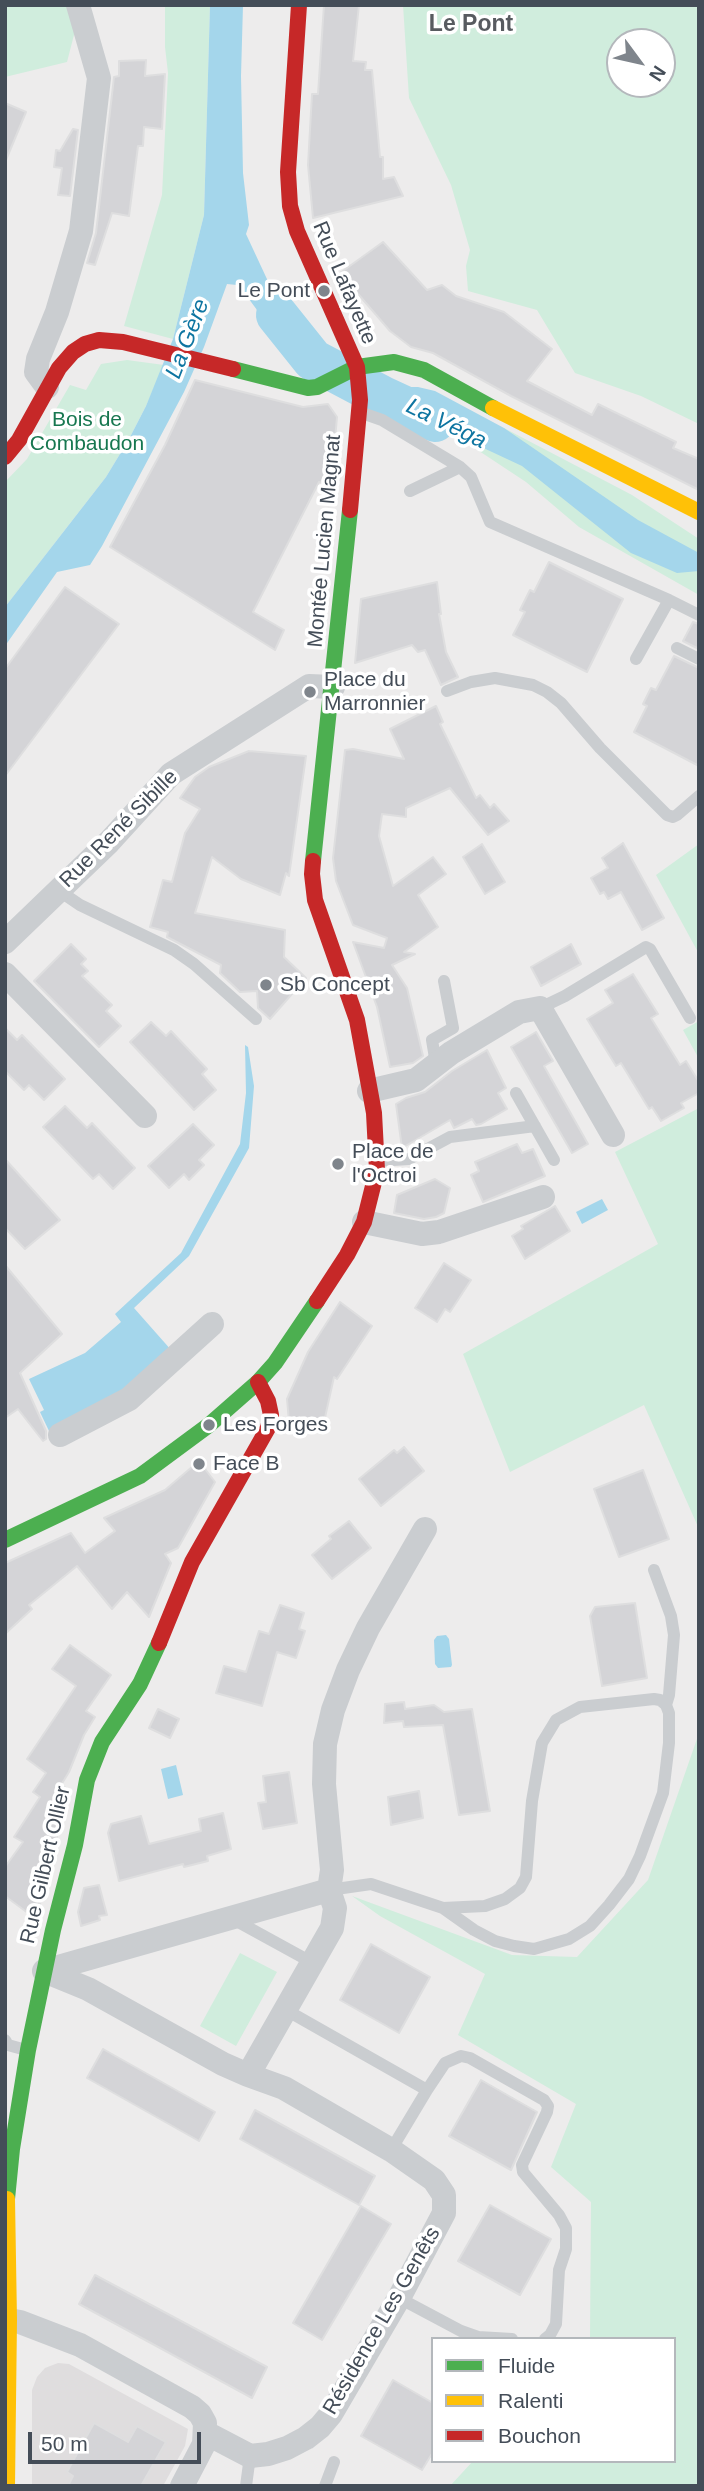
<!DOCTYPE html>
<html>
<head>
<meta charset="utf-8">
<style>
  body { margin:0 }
  #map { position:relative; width:704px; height:2491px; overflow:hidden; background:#edecec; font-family:Arial,sans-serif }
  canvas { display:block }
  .frame { position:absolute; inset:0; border:7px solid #444d58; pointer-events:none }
  .legend { position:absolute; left:431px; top:2337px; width:245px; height:126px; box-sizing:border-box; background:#fff; border:2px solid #b4b8bc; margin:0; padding:9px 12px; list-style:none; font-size:21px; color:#444d58 }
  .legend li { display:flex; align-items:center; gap:14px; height:35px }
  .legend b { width:35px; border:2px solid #b4b8bc }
  .north { position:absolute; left:606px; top:28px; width:70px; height:70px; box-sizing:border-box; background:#fff; border:2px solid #b4b8bc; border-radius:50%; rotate:123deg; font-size:19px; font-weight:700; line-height:28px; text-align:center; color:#444d58 }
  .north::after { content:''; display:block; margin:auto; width:24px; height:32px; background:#7f858c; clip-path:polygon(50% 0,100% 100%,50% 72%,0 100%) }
  .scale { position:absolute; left:28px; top:2432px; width:173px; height:32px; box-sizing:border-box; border:4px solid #444d58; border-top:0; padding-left:9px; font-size:21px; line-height:24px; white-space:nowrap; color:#444d58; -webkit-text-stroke:5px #fff; paint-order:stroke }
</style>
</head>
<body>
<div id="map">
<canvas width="704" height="2491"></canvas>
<div class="frame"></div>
<ul class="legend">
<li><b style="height:9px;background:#4caf50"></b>Fluide</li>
<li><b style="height:9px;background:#ffc107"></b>Ralenti</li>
<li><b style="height:9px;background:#c62828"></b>Bouchon</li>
</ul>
<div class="north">N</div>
<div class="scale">50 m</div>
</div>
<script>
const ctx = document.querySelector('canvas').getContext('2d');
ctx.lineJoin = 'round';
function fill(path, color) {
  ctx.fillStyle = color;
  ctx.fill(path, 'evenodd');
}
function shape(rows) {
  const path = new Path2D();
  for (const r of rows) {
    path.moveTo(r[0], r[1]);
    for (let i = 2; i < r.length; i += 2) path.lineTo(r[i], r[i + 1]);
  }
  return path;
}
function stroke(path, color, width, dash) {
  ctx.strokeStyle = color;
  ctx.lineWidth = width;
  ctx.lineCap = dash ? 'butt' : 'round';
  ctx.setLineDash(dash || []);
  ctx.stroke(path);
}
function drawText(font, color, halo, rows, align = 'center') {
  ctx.font = font + ' Arial,sans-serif';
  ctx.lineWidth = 7;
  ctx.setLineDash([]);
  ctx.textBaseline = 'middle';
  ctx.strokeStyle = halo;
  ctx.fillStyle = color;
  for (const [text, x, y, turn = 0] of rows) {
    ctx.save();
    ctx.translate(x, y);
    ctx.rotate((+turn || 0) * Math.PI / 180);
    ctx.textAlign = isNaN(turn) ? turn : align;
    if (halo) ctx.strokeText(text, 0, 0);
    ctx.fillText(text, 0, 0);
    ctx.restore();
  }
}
const education = shape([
  [58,2363,69,2364,188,2429,185,2446,163,2486,32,2486,32,2390,37,2377,45,2368]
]);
const green = shape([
  [5,5,68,5,75,31,67,62,5,77],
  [165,5,210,5,204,215,173,339,124,326,162,195,168,73,165,47],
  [403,5,699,5,699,424,641,396,575,373,537,310,468,291,466,266,470,250,451,185,409,98],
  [620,42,662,42,662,84,620,84],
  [127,360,164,365,146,406,129,439,106,477,5,607,5,482,27,459,70,385,86,390,101,364],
  [504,428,632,495,699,539,699,595,579,527,526,482,473,447,479,436],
  [699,844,699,954,656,875],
  [699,1021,699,1059,683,1030],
  [699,1108,699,1529,644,1405,510,1472,463,1354,658,1244,615,1152],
  [699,1733,699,2486,450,2486,473,2461,674,2461,674,2339,590,2339,591,2202,551,2167,576,2104,458,2035,485,1974,380,1916,352,1896,512,1955,577,1957,648,1880],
  [240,1953,277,1972,236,2046,200,2026]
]);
const water = shape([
  [210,5,243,5,241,76,243,173,249,225,246,234,273,292,314,357,311,361,288,352,243,291,237,285,227,284,204,347,184,392,102,546,90,565,57,572,5,646,5,607,106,477,129,439,146,406,173,339,204,215],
  [400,387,418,387,435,391,504,428,638,520,699,553,699,571,677,573,631,553,522,466,387,403,383,397],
  [245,1045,248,1047,254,1086,249,1148,189,1256,134,1308,172,1351,116,1400,49,1431,40,1412,44,1410,29,1379,85,1353,121,1322,115,1314,181,1253,240,1144,246,1093],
  [602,1199,608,1210,582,1224,576,1212],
  [446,1635,449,1639,452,1665,451,1667,438,1668,435,1664,434,1640,437,1636],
  [176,1765,183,1795,168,1799,161,1769]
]);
const river = shape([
  [277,315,313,360,383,397,435,421]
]);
const building = shape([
  [324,5,359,5,353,61,366,62,365,70,372,70,380,157,383,157,383,179,394,177,403,196,313,218,308,165,312,94,318,94,324,5],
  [146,60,145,76,165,74,162,129,144,127,143,146,138,146,129,216,112,213,95,265,87,263,96,233,114,77,119,76,119,61,146,60],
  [5,103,26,112,6,160,5,160,5,103],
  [73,129,78,130,70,196,58,195,62,168,54,167,56,150,60,151,73,129],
  [383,242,427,290,442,285,456,296,504,312,552,349,527,381,592,415,598,404,676,442,673,448,699,459,699,490,511,396,433,353,411,347,390,331,340,273,383,242],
  [195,380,303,407,328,404,337,417,331,485,319,482,253,612,284,630,275,650,110,547,165,445,195,380],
  [549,562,623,599,587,672,513,635,525,612,520,610,530,590,534,592,549,562],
  [437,582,441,614,439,614,446,652,458,677,441,685,425,650,418,652,412,645,355,663,361,599,437,582],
  [65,587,119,624,5,776,5,669,65,587],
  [693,622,699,624,699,649,683,641,693,622],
  [674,656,699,668,699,766,634,732,647,706,643,704,651,688,656,690,674,656],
  [436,706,443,722,440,724,476,798,480,795,490,808,494,804,509,821,488,835,450,788,406,808,406,817,382,814,379,836,393,886,433,857,446,874,418,895,438,927,404,952,415,954,392,965,407,988,423,1056,413,1063,390,1067,377,1007,353,942,384,948,387,938,353,925,336,881,333,858,345,750,353,749,404,759,390,729,436,706],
  [249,751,306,756,289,876,286,873,280,895,241,879,212,857,195,913,285,930,284,957,306,978,270,1019,258,1008,257,991,240,992,220,973,221,965,167,937,168,932,150,927,163,880,172,882,185,833,200,809,180,798,195,777,209,767,249,751],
  [623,843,664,918,642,930,621,892,608,899,604,892,600,894,591,878,608,868,602,858,623,843],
  [482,844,505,882,485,894,463,857,482,844],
  [71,944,86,959,81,964,88,971,82,976,112,1005,106,1011,121,1026,99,1047,34,981,71,944],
  [571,944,581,964,541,986,531,967,571,944],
  [633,974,658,1014,651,1018,680,1065,686,1061,699,1082,699,1093,681,1103,684,1108,661,1121,652,1107,649,1109,621,1063,616,1066,587,1019,613,1003,605,990,633,974],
  [151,1022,166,1036,171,1031,207,1069,202,1074,216,1090,194,1110,130,1042,151,1022],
  [5,1028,17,1040,22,1035,65,1079,44,1100,29,1085,24,1090,5,1071,5,1028],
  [536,1032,553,1061,544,1066,588,1144,572,1153,511,1047,536,1032],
  [487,1050,506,1088,498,1093,507,1109,481,1124,476,1125,472,1119,454,1128,450,1120,402,1148,396,1104,406,1098,425,1092,452,1071,487,1050],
  [65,1106,87,1128,92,1123,135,1168,113,1189,99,1174,93,1179,43,1127,65,1106],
  [193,1124,214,1145,199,1160,204,1165,189,1180,184,1174,169,1188,148,1166,193,1124],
  [517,1144,522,1153,533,1149,545,1176,483,1202,471,1175,479,1171,475,1162,517,1144],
  [5,1159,60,1220,25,1249,5,1228,5,1159],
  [435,1179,450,1188,444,1213,436,1217,424,1219,394,1213,397,1195,435,1179],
  [555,1206,570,1231,525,1259,512,1236,523,1229,521,1226,555,1206],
  [444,1263,471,1280,450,1312,445,1309,437,1322,415,1308,444,1263],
  [5,1265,62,1334,20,1373,46,1431,46,1439,43,1441,18,1409,5,1418,5,1265],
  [340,1302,372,1326,337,1379,334,1377,322,1431,309,1429,289,1422,287,1399,308,1352,340,1302],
  [404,1447,424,1471,381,1506,359,1479,394,1450,397,1453,404,1447],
  [199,1461,215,1482,178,1548,165,1554,171,1563,149,1617,127,1592,112,1609,77,1566,29,1605,32,1609,5,1634,5,1563,71,1533,85,1553,115,1531,104,1518,165,1490,199,1461],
  [643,1470,669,1539,619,1557,594,1489,643,1470],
  [349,1521,371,1548,332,1579,312,1555,331,1539,329,1536,349,1521],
  [635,1603,647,1678,602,1686,590,1616,595,1607,635,1603],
  [280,1605,304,1613,299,1629,305,1631,296,1658,277,1652,262,1706,216,1693,224,1666,246,1672,259,1631,269,1634,280,1605],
  [70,1645,111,1675,86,1711,95,1717,84,1735,69,1772,61,1785,66,1788,63,1802,58,1810,61,1813,56,1841,38,1867,48,1874,36,1919,5,1896,5,1867,23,1842,14,1837,40,1797,33,1792,46,1773,27,1759,76,1686,52,1669,70,1645],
  [404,1702,405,1709,434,1705,444,1712,472,1709,490,1811,459,1815,443,1725,404,1727,403,1721,384,1723,385,1704,404,1702],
  [158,1709,179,1719,170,1738,149,1728,158,1709],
  [289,1772,297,1823,263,1829,258,1803,266,1802,263,1776,289,1772],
  [419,1791,423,1818,391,1825,388,1797,419,1791],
  [223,1813,231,1849,207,1856,208,1861,184,1867,183,1864,119,1881,108,1833,111,1824,141,1816,149,1844,201,1831,199,1819,223,1813],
  [99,1885,107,1915,99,1916,100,1920,81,1926,78,1912,84,1888,99,1885],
  [371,1944,430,1977,399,2033,340,2000,371,1944],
  [103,2049,215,2112,199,2141,87,2078,103,2049],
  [481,2080,537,2112,511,2170,449,2136,481,2080],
  [255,2110,375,2176,359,2205,240,2139,255,2110],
  [490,2205,551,2239,520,2295,458,2261,490,2205],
  [361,2206,391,2224,322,2340,293,2323,361,2206],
  [95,2275,267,2367,252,2398,79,2304,95,2275],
  [393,2380,433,2403,433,2452,422,2470,361,2436,393,2380],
  [94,2423,128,2442,137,2426,166,2442,141,2486,68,2486,73,2476,67,2472,94,2423]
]);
const lane = shape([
  [362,413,382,420,460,467,471,477,490,522,669,600,699,615],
  [410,491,460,467],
  [677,648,699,659],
  [636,659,669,600],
  [447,691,471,682,495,678,533,685,547,692,561,703,600,748,667,815,673,817,677,815,699,796],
  [58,890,80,905,174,950,194,964,256,1019],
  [540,1008,565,996,646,947,650,949,690,1018],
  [436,1064,432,1040,453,1028,444,981],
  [516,1093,554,1160],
  [377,1161,409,1159,450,1137,535,1126],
  [654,1570,671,1616,674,1635,669,1695,666,1705],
  [329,1890,371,1884,443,1908,474,1930,495,1941,514,1946,534,1949,569,1939,590,1926,609,1905,629,1879,640,1856,663,1793,669,1743,669,1713,666,1705,660,1700,654,1699,580,1707,556,1720,542,1743,532,1801,526,1877,520,1888,505,1899,485,1906,443,1908],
  [231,1918,313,1963],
  [286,2010,427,2090,391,2150],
  [5,2040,8,2045,26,2050],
  [427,2090,445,2063,461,2056,470,2058,544,2100,548,2106,547,2112,522,2165,523,2172,559,2215,566,2228,566,2249,559,2270,556,2324,550,2335,545,2339],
  [399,2298,461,2331,478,2337,512,2339],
  [246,2486,250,2456],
  [325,2486,334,2462]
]);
const street = shape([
  [47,387,36,372,38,359,57,312,81,231,99,78,78,5],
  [5,942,109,842,171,774,309,686,333,687],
  [5,974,145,1116],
  [369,1091,416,1080,451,1053,519,1012,540,1008,613,1135],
  [364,1222,422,1234,439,1232,543,1197],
  [60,1435,129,1399,212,1324],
  [44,1971,88,1989,223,2064,248,2075,332,1928,335,1908,329,1890,332,1870,324,1784,325,1744,333,1710,348,1670,368,1628,425,1529],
  [44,1971,329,1890],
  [9,2320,20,2322,80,2345,192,2407,200,2414,205,2423,204,2444,182,2486],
  [206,2433,250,2456,268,2454,287,2448,306,2438,320,2427,331,2414,355,2373,399,2298,444,2213,444,2195,434,2180,391,2150,284,2088,248,2075]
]);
const fast = shape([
  [233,369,308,388,317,387,357,367,394,362,424,370,493,408],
  [313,861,350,510],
  [5,1540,140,1476,209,1425,258,1382,275,1363,317,1301],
  [7,2199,12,2149,28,2050,53,1930,75,1845,87,1780,102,1742,140,1684,159,1643]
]);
const slow = shape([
  [493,408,699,512],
  [7,2486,9,2320,7,2199]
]);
const jam = shape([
  [299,5,288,172,290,206,297,231,357,367,360,400,350,510],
  [5,457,19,440,59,368,73,352,85,344,99,340,123,342,233,369],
  [313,861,312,874,315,900,357,1020,374,1113,377,1170,364,1222,347,1255,317,1301],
  [159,1643,192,1562,268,1428,271,1415,268,1401,258,1382]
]);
const markers = [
  [324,291,7,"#7f858c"],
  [310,692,7,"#7f858c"],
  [266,985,7,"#7f858c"],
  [338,1164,7,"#7f858c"],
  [209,1425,7,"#7f858c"],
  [199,1464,7,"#7f858c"]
];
const streetNames = [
  ["Rue Lafayette",344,283,67],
  ["Montée Lucien Magnat",325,541,-85],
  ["Rue René Sibille",119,829,-45],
  ["Rue Gilbert Ollier",46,1865,-77],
  ["Résidence Les Genêts",382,2321,-60]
];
const poiNames = [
  ["Le Pont",310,291,"right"],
  ["Place du",324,680],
  ["Marronnier",324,704],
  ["Sb Concept",280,985],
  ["Place de",352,1152],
  ["l'Octroi",352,1176],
  ["Les Forges",223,1425],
  ["Face B",213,1464]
];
const parkNames = [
  ["Bois de",87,420],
  ["Combaudon",87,444]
];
const neighbourhoodNames = [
  ["Le Pont",471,25]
];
const waterNames = [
  ["La Gère",188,339,-69],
  ["La Véga",446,424,26]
];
fill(education, '#dfddde');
fill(green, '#d0eddd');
fill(water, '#a4d6eb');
stroke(river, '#a4d6eb', 42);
fill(building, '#d4d4d7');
stroke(building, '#dededf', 2);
stroke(lane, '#cacdd0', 12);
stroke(street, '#cacdd0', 24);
stroke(fast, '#4caf50', 16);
stroke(slow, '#ffc107', 16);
stroke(jam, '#c62828', 16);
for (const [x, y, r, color] of markers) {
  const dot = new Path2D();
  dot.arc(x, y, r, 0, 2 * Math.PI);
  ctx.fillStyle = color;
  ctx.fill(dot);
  stroke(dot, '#fff', 2.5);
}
drawText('21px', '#444d58', '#fff', streetNames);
drawText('21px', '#444d58', '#fff', poiNames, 'left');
drawText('21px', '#177750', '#fff', parkNames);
drawText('bold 23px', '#585b60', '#fff', neighbourhoodNames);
drawText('italic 23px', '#0e75a1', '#fff', waterNames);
</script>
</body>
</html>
